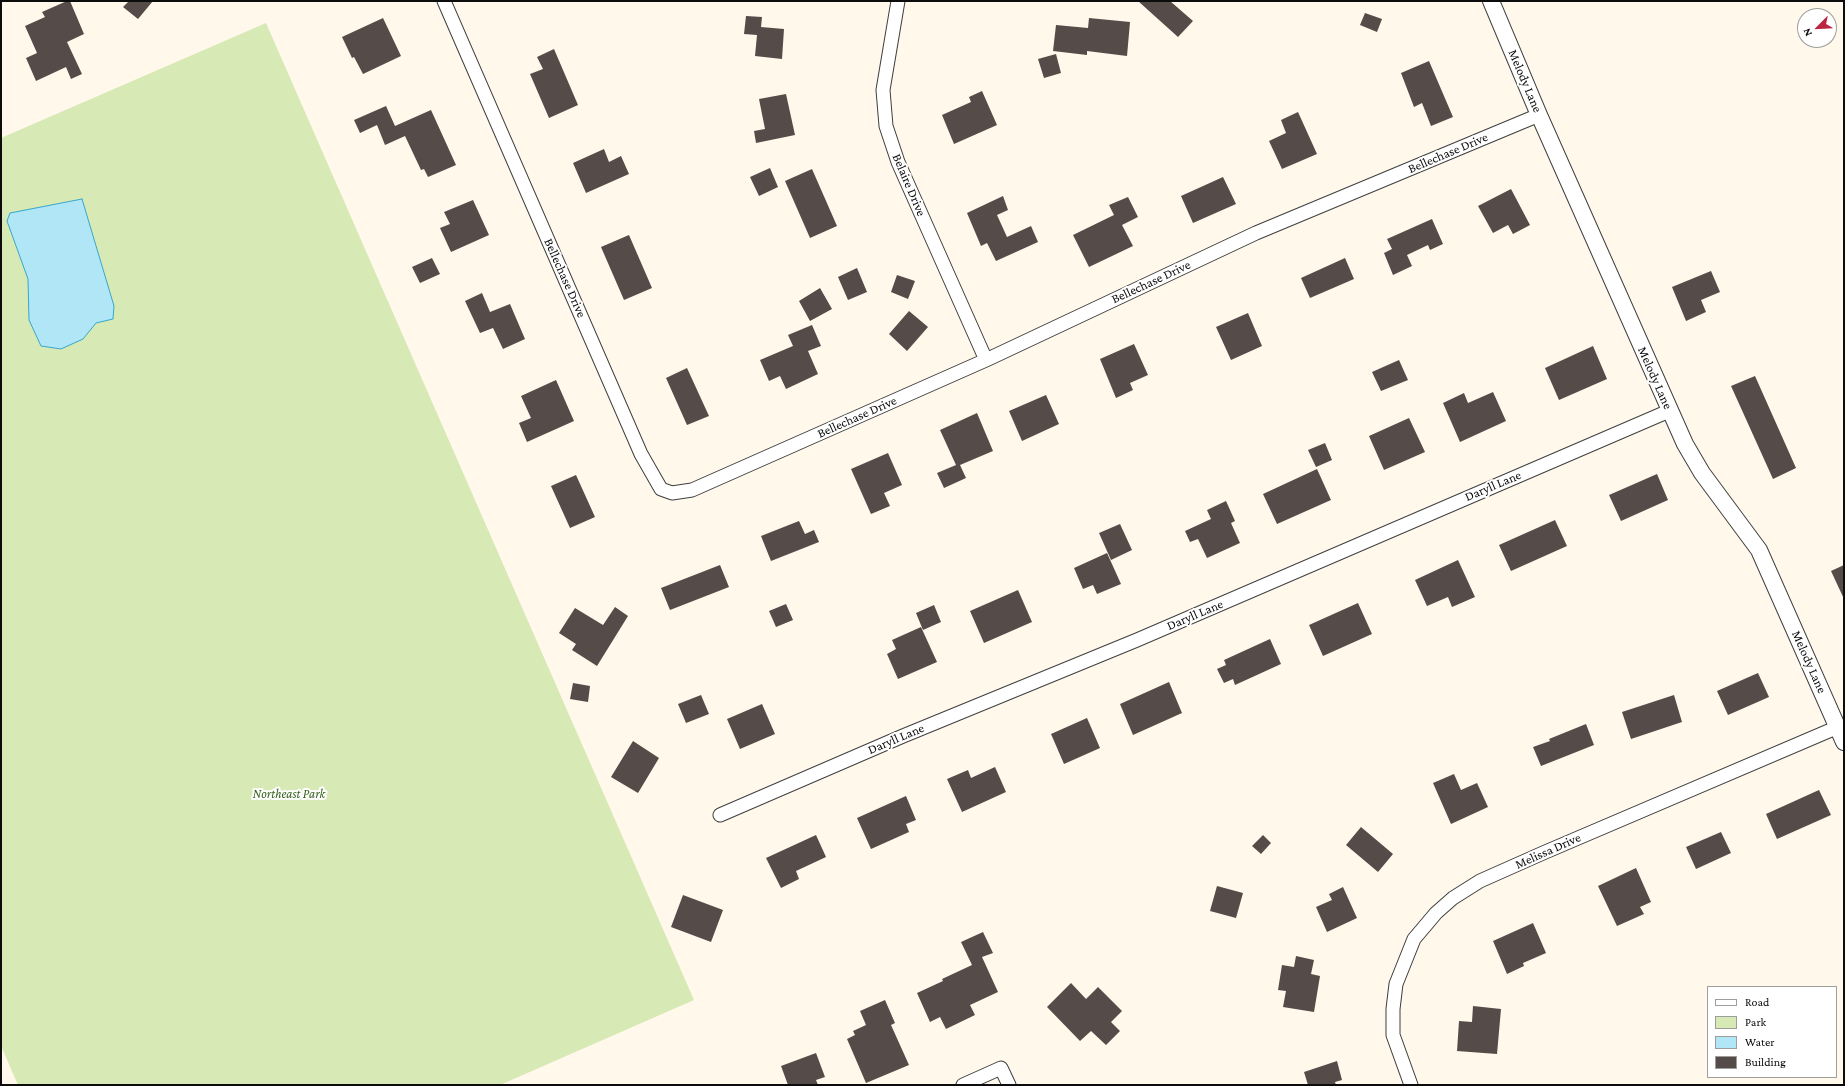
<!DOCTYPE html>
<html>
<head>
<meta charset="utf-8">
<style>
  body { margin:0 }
  #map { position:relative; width:1845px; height:1086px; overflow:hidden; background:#fff8eb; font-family:"Crimson Pro",serif }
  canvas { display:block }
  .frame { position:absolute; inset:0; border:2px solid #0c0c0c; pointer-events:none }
  .legend { position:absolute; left:1707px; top:986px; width:130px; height:92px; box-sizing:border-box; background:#fff; border:1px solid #9e9e9e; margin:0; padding:5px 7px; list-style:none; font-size:12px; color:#0c0c0c }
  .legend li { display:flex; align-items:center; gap:8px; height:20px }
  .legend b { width:20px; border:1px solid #9e9e9e }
  .north { position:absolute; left:1797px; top:8px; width:40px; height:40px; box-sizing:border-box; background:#fff; border:1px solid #9e9e9e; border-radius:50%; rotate:246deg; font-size:11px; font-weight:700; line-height:16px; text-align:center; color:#0c0c0c }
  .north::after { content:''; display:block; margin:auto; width:14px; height:18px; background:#bc2441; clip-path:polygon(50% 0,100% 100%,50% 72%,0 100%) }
</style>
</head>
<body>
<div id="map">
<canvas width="1845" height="1086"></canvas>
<div class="frame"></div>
<ul class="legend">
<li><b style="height:5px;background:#fff"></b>Road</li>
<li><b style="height:11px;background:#d7e9b5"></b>Park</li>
<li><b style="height:11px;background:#b0e6f6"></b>Water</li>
<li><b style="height:11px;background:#554b48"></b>Building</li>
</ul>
<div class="north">N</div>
</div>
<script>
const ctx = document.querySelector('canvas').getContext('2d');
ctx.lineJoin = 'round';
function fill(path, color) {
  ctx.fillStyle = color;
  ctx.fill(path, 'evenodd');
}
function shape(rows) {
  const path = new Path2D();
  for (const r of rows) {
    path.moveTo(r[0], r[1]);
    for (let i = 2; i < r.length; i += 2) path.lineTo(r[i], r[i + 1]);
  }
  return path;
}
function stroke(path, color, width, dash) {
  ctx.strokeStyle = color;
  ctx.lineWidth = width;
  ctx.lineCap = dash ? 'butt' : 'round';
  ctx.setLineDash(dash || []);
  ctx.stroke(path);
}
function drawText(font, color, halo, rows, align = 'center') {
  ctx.font = font + ' "Crimson Pro",serif';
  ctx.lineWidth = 4;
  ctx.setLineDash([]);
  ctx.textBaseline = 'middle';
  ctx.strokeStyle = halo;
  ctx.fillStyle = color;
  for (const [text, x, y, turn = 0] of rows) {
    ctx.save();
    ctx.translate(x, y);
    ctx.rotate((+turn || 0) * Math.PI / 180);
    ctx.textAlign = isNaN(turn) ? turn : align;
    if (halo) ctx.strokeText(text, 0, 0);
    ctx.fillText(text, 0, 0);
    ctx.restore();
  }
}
const green = shape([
  [266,23,694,1000,500,1085,18,1085,1,1046,1,138]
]);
const water = shape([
  [82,199,114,306,113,319,96,323,83,339,61,349,41,346,29,320,28,279,7,221,10,213,82,199]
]);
const building = shape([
  [67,1,70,1,84,34,67,42,82,74,71,79,66,67,36,81,26,58,37,53,25,26,45,17,42,12],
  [129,1,153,1,138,19,123,7],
  [1138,1,1170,1,1193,21,1178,37],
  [1365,13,1382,19,1377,32,1360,25],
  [746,16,762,17,761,27,784,29,782,59,755,56,757,35,744,34],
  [383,18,401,56,363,74,354,57,352,58,342,37],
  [1089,18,1130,22,1127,56,1087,51,1087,55,1053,51,1056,25,1088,28],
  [554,49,578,105,549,118,530,74,543,69,537,57],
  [1056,54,1061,73,1044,78,1038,59],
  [1429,61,1453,117,1431,126,1422,103,1414,107,1401,73],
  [982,91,997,125,954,144,942,115,971,102,969,97],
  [786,94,795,135,756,143,754,131,765,129,759,99],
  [386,106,395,126,431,110,456,165,428,177,424,169,421,170,405,136,385,145,377,125,360,133,354,120],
  [1298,112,1317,154,1282,169,1269,141,1286,133,1281,120],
  [604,149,609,162,621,156,629,174,586,193,573,163],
  [770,168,778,187,759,196,750,177],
  [812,169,837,226,810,238,785,181],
  [1223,177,1236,204,1193,223,1181,196],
  [1511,189,1530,225,1513,234,1508,225,1493,233,1478,206],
  [1003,196,1008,210,997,215,1007,237,1031,226,1038,242,996,261,987,243,981,246,967,213],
  [1128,197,1138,217,1122,225,1133,246,1089,267,1073,235,1114,215,1109,205],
  [473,200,489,235,451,252,440,228,450,224,444,212],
  [1432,219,1443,244,1430,250,1428,245,1407,255,1412,266,1393,275,1384,253,1392,249,1387,239],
  [629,235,652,288,624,300,601,247],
  [432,258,440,274,420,283,412,267],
  [1345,258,1354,279,1310,298,1301,278],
  [857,268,867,292,848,300,838,277],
  [1711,271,1720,292,1701,300,1706,312,1686,321,1672,287],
  [897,275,915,281,908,299,891,292],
  [820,288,832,309,810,321,799,301],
  [482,293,490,312,510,304,525,339,503,349,493,328,480,333,465,301],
  [909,311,928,327,907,351,889,334],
  [1248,313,1262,346,1231,360,1216,327],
  [812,325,821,346,808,351,818,374,786,389,780,376,769,381,760,360,793,346,788,335],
  [1134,344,1148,375,1130,383,1133,390,1116,398,1100,359],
  [1593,346,1607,379,1559,400,1545,368],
  [1399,360,1408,380,1381,391,1372,372],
  [687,368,709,416,687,425,666,378],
  [1755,376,1796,468,1773,479,1731,386],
  [556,380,574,421,527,442,519,423,531,418,521,396],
  [1493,392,1506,421,1460,442,1443,403,1464,393,1468,403],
  [1046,395,1059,424,1022,441,1009,411],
  [977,413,993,451,960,465,966,478,944,488,937,473,956,465,940,430],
  [1409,418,1425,452,1384,470,1369,436],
  [1325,443,1332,460,1316,467,1308,450],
  [888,453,902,485,884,493,890,506,871,514,851,469],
  [1317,469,1331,500,1277,524,1263,494],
  [1657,474,1668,500,1621,521,1609,495],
  [576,475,595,517,570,528,551,486],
  [1226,501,1235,521,1231,523,1240,543,1207,558,1198,539,1190,542,1185,531,1211,519,1207,510],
  [1555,520,1567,546,1511,571,1499,545],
  [799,521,805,534,814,530,819,542,771,561,761,536],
  [1120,524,1132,550,1111,560,1099,533],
  [1107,553,1121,584,1097,594,1093,585,1083,589,1074,568],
  [1458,560,1475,597,1452,607,1448,597,1427,606,1415,580],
  [720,565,729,587,670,610,661,588],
  [1844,565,1844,599,1831,571],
  [1018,590,1032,622,984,643,970,611],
  [1358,603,1372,634,1323,656,1309,625],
  [786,604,793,620,776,627,769,611],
  [934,605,941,622,923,630,916,613],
  [615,607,628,616,597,666,572,650,576,644,559,633,575,608,603,625],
  [921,627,937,662,898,679,887,654,896,649,892,640],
  [1270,639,1281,664,1235,685,1233,679,1224,683,1217,669,1226,665,1224,660],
  [1758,673,1769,697,1728,715,1717,691],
  [1169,682,1182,713,1133,735,1120,704],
  [573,683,590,686,588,702,570,699],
  [701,695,709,714,686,723,678,704],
  [1674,695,1682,722,1631,739,1622,712],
  [762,704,775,734,740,749,727,719],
  [1087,718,1100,748,1064,764,1051,734],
  [1586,724,1594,745,1541,766,1533,747,1550,741,1549,739],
  [633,741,659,758,638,793,611,777],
  [995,767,1006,792,962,812,947,779,968,770,971,778],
  [1454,774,1461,790,1477,783,1488,807,1451,824,1433,783],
  [1819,790,1831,815,1777,839,1766,814],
  [906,796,916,820,906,824,909,832,871,849,857,818],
  [1361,827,1393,854,1378,872,1346,845],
  [1721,832,1731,853,1696,869,1686,847],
  [816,835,826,857,796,871,799,879,781,888,766,858],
  [1263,835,1271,843,1261,854,1252,846],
  [1636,868,1651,902,1640,907,1644,914,1617,926,1598,886],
  [1217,886,1243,893,1236,918,1210,911],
  [1343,887,1357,918,1327,932,1316,907,1332,900,1329,894],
  [683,895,723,910,711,942,671,927],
  [1533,923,1546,953,1523,963,1524,966,1507,974,1493,941],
  [983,932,993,953,982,957,998,992,970,1005,975,1015,946,1029,940,1017,930,1022,917,993,943,981,942,979,972,965,961,942],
  [1296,956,1314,960,1311,974,1320,976,1314,1012,1283,1007,1286,991,1278,990,1282,965,1294,967],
  [1071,983,1086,999,1098,987,1122,1011,1111,1022,1120,1031,1106,1045,1091,1031,1080,1041,1047,1007],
  [885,1000,895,1023,891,1025,909,1065,866,1083,847,1039,855,1035,853,1031,866,1025,860,1011],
  [1473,1006,1501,1009,1497,1054,1457,1051,1459,1021,1472,1022],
  [816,1053,825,1077,816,1080,818,1085,788,1085,781,1066],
  [1337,1061,1342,1080,1335,1082,1336,1085,1308,1085,1304,1072]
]);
const minor = shape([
  [444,1,641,454,661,489,672,493,692,490,986,360,1256,233,1539,115],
  [898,1,883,90,886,126,898,162,986,360],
  [720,815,903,736,1137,640,1669,411],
  [963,1085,1001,1068,1009,1085],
  [1411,1085,1393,1035,1393,1009,1396,984,1414,939,1436,913,1453,898,1480,881,1543,853,1838,727]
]);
const tertiary = shape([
  [1491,1,1539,115,1685,444,1702,473,1759,550,1844,742]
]);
const streetNames = [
  ["Melody Lane",1525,81,67],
  ["Bellechase Drive",1448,153,-23],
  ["Belaire Drive",909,185,67],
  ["Bellechase Drive",565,278,66],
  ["Bellechase Drive",1151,282,-25],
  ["Melody Lane",1655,378,66],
  ["Bellechase Drive",857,417,-24],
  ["Daryll Lane",1493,486,-23],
  ["Daryll Lane",1195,615,-23],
  ["Melody Lane",1809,662,66],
  ["Daryll Lane",896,739,-23],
  ["Melissa Drive",1548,851,-24]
];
const parkNames = [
  ["Northeast Park",289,794]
];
fill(green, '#d7e9b5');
fill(water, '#b0e6f6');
stroke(water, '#37a7cd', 1);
fill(building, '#554b48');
stroke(minor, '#3f3f3f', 15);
stroke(tertiary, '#3f3f3f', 18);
stroke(minor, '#fff', 13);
stroke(tertiary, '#fff', 16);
drawText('13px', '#0c0c0c', '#fff', streetNames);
drawText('italic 13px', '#36631d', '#fff', parkNames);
</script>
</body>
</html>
